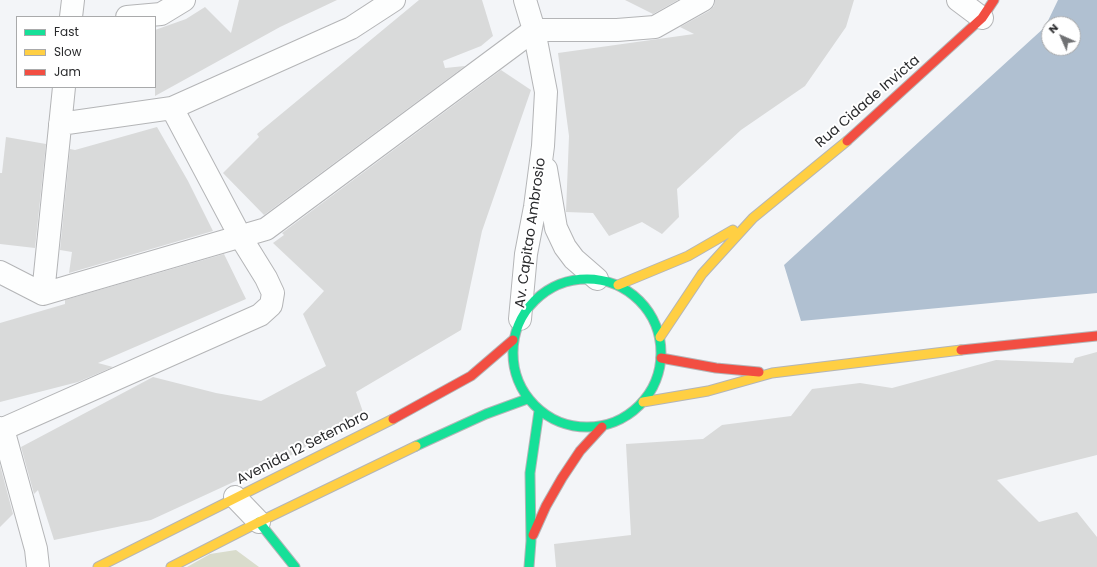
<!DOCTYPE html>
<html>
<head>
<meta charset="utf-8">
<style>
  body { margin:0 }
  #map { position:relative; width:1097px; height:567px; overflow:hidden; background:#f3f5f8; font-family:Poppins,sans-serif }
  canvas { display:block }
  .legend { position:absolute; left:16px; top:16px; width:140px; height:72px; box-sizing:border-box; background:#fff; border:1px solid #a9aaab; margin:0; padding:5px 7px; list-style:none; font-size:12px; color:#292a2c }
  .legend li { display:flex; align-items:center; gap:8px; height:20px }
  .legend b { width:20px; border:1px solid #a9aaab }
  .north { position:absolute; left:1041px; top:16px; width:40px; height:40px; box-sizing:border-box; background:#fff; border:1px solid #a9aaab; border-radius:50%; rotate:315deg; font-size:11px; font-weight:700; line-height:16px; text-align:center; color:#292a2c }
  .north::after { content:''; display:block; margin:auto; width:14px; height:18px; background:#707173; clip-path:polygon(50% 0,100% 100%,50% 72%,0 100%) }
</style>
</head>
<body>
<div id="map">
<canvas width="1097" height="567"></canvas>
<ul class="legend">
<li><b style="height:5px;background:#16e098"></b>Fast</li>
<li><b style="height:5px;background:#ffcf43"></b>Slow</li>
<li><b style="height:5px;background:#f24e42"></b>Jam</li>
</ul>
<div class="north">N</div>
</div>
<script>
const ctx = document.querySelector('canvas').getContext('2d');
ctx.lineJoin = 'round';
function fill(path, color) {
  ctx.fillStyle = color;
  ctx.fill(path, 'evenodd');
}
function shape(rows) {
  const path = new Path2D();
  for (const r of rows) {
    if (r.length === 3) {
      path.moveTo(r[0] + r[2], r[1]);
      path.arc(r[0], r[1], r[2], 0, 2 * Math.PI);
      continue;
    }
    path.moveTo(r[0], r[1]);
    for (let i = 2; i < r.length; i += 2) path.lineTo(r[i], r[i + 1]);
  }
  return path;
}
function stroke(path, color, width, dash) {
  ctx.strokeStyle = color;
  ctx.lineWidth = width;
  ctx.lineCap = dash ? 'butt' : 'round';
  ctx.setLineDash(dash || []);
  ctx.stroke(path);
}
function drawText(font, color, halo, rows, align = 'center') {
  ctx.font = font + ' Poppins,sans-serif';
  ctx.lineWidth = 4;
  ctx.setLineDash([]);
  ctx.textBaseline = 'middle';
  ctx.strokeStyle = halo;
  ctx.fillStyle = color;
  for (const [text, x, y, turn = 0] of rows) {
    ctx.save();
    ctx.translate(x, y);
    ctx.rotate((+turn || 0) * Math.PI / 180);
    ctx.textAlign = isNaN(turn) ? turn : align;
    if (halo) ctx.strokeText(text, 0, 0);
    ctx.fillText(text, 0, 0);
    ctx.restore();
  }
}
const forest = shape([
  [236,550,259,567,187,567,210,554]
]);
const water = shape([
  [1058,0,1097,0,1097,293,801,321,784,265,1045,27],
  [1049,24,1073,24,1073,48,1049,48]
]);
const building = shape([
  [239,0,337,0,280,27,155,96,155,30,186,19,205,7,231,33],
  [419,0,482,0,493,36,481,46,443,61,445,68,465,66,264,215,223,173,259,137,257,134],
  [625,0,678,0,653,14],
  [715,0,854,0,846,27,805,86,741,130,677,189,679,217,662,234,642,222,609,236,593,213,566,212,569,136,558,53,694,34,680,27,709,11,714,6],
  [501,70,531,90,482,231,461,330,356,392,363,412,290,456,151,520,54,540,38,490,34,494,21,447,153,377,216,393,261,401,326,366,303,314,324,291,273,243,284,235,282,233],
  [157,127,188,181,213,231,69,273,72,252,60,250,70,149,75,150],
  [6,137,46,144,35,248,0,244,0,173,2,173],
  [224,254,246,299,98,363,113,367,78,382,0,402,0,323,65,304,65,300],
  [1097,352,1097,455,997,480,1039,522,1077,512,1097,537,1097,567,556,567,554,544,631,535,626,444,703,439,722,425,791,416,812,389,860,383,892,388,996,360,1073,363,1075,358],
  [0,465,13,514,0,527]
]);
const street = shape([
  [958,0,982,18],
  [71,17,73,0],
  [127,17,161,14,184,0],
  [60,124,172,108,351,28,394,0],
  [546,169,556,228,565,247,574,259,597,279],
  [0,272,43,294,266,229,534,30,617,30,655,27,703,0],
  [43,294,64,87],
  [520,319,526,254,535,207,543,146,546,92,534,30,525,0],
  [0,428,3,429,36,549,38,567],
  [3,429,260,315,271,305,273,293,266,278,240,236,172,108],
  [235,497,259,522]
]);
const fast = shape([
  [587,353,74],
  [416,446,486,414,527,399],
  [259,522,295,567],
  [529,567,531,541,530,473,539,411]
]);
const slow = shape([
  [618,285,688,256,733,230],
  [660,337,702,274,753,218,847,141],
  [643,402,708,391,772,373,961,350],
  [98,567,393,419],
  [171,567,259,522,416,446]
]);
const jam = shape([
  [847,141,982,18,994,0],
  [961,350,1097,336],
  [661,358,716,368,759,372],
  [393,419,471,376,513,340],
  [533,535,546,506,562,478,580,451,602,427]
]);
const streetNames = [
  ["Rua Cidade Invicta",868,102,-41],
  ["Av. Capitao Ambrosio",531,233,-82],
  ["Avenida 12 Setembro",303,448,-27]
];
fill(forest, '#d9dccc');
fill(water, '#b0c0d1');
fill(building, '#d9dada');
stroke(street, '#b4b5b7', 24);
stroke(fast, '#b4b5b7', 11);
stroke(slow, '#b4b5b7', 11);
stroke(jam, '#b4b5b7', 11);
stroke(street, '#fdfefe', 22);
stroke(fast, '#16e098', 9);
stroke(slow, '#ffcf43', 9);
stroke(jam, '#f24e42', 9);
drawText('14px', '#292a2c', '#fff', streetNames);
</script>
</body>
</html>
